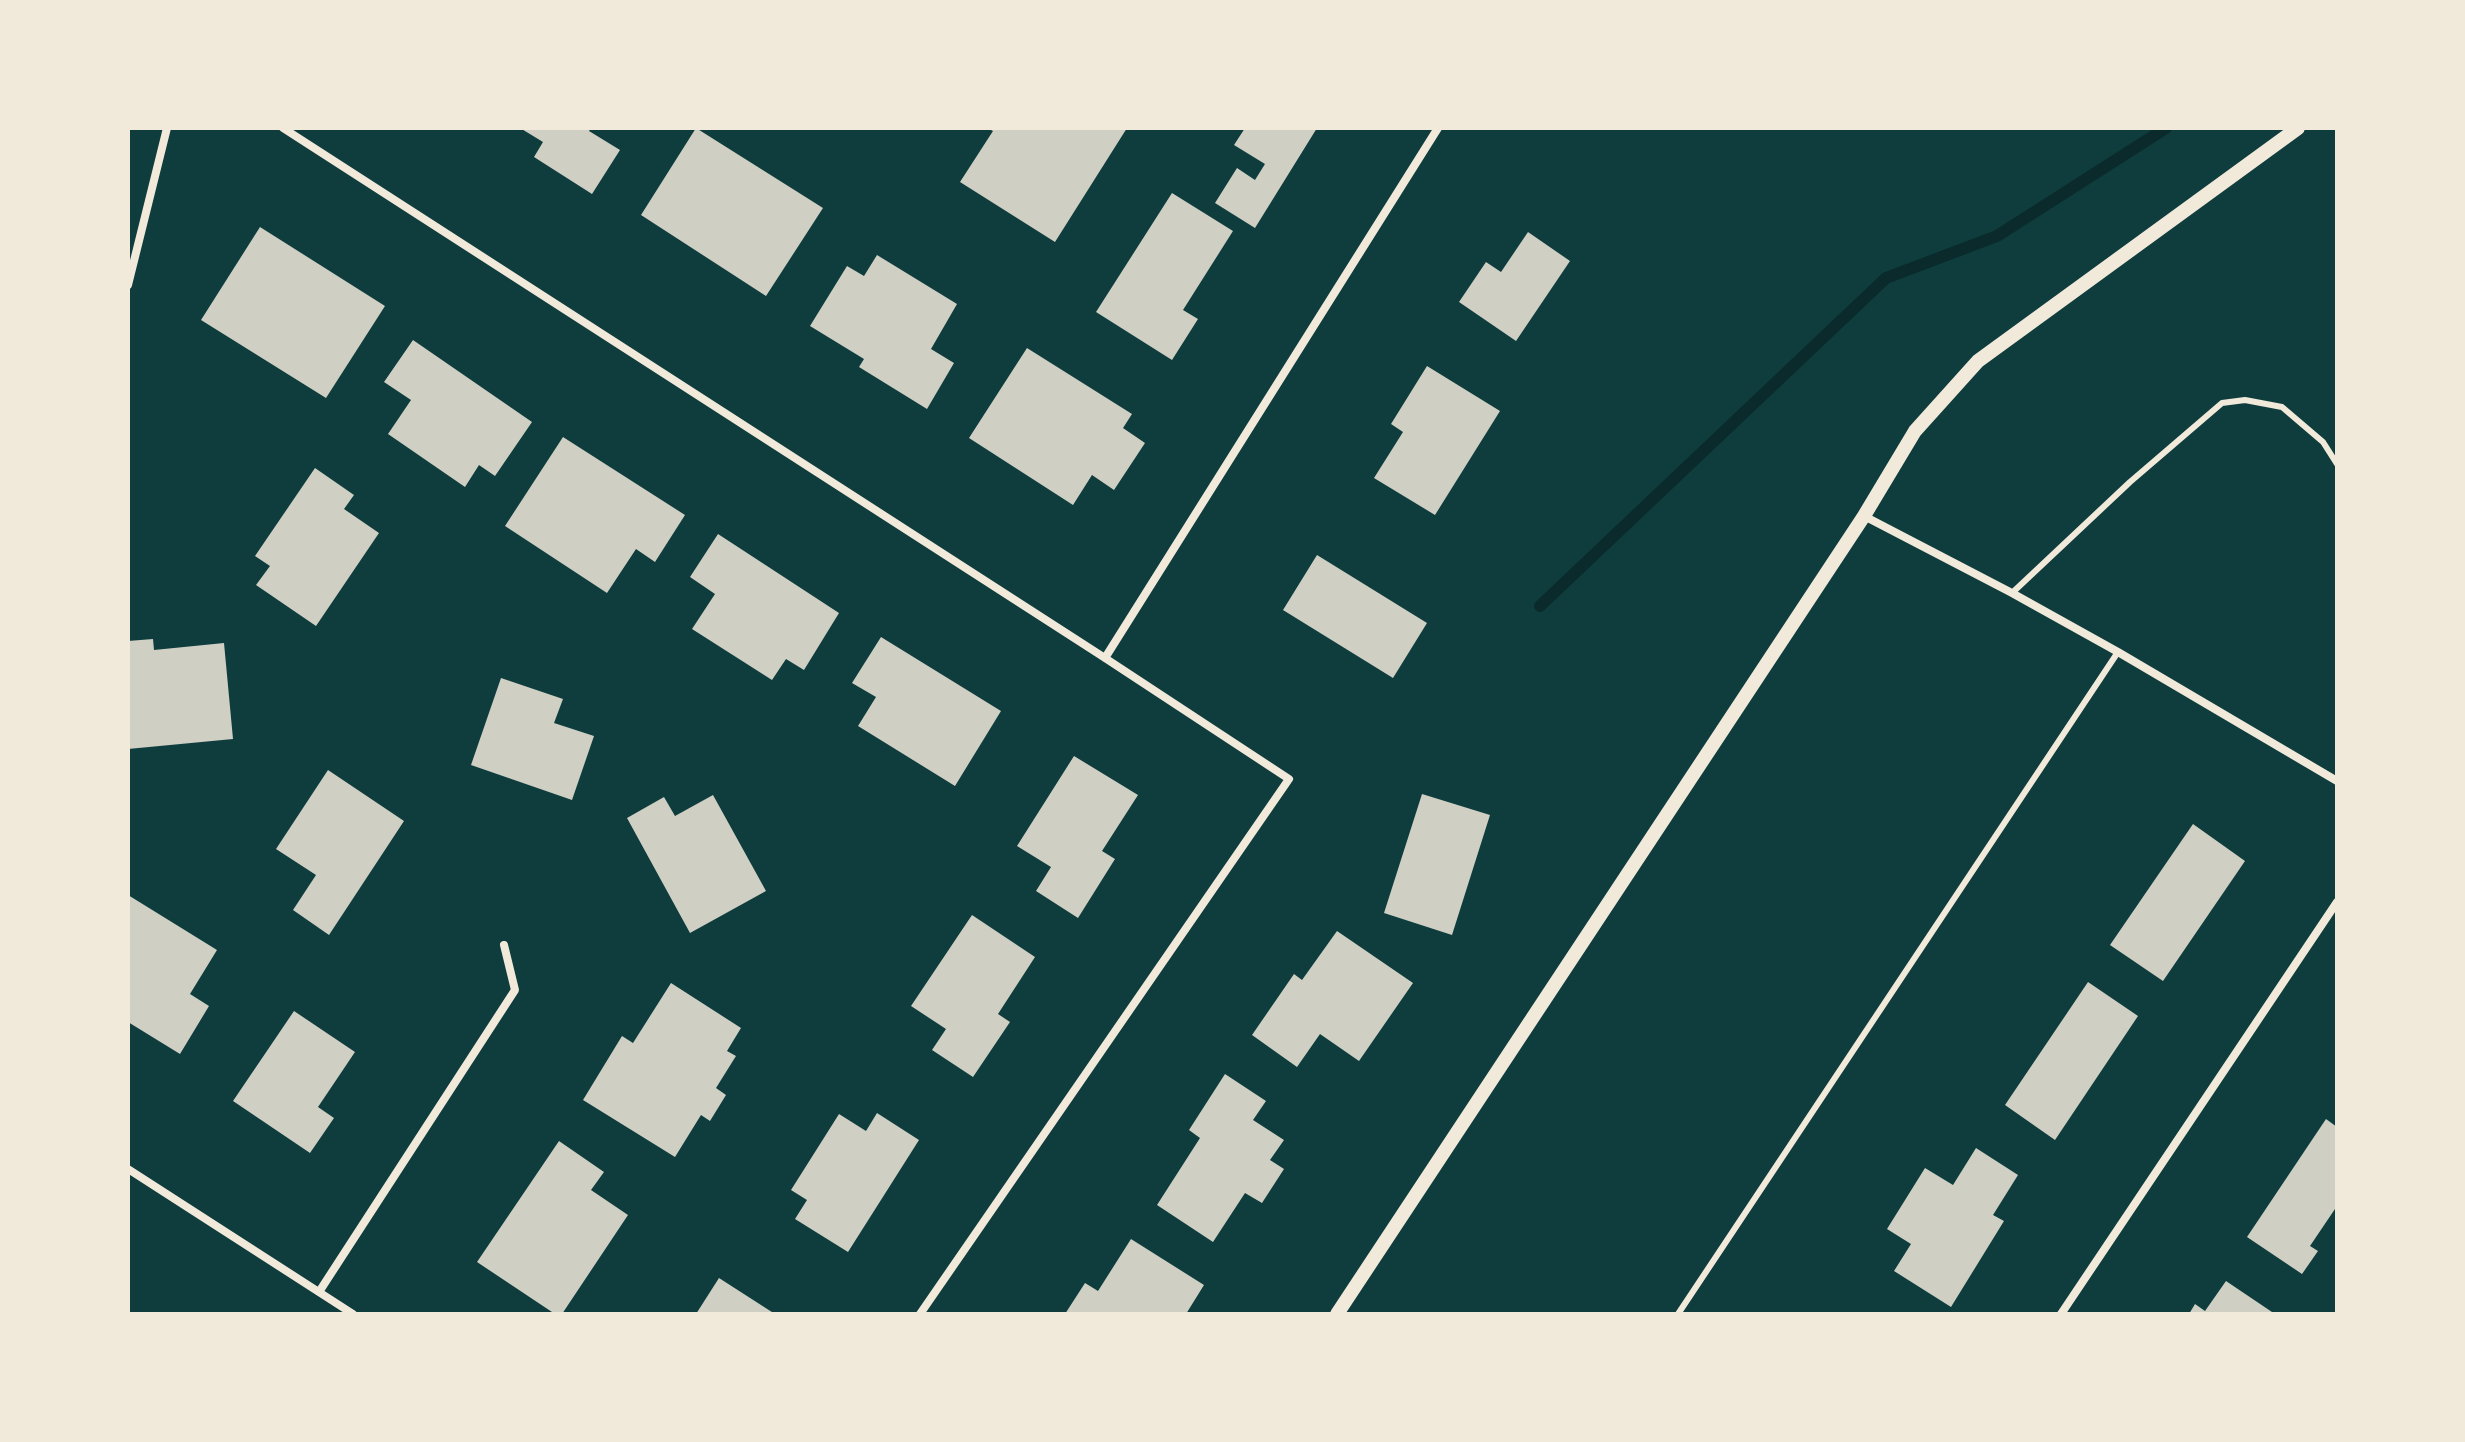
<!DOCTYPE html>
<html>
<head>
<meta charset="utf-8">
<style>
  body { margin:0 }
  #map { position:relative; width:2465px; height:1442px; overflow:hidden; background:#0f3d3e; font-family:"Titillium Web",sans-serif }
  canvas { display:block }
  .frame { position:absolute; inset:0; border:130px solid #f1e9da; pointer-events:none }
</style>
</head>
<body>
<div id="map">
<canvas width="2465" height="1442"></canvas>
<div class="frame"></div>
</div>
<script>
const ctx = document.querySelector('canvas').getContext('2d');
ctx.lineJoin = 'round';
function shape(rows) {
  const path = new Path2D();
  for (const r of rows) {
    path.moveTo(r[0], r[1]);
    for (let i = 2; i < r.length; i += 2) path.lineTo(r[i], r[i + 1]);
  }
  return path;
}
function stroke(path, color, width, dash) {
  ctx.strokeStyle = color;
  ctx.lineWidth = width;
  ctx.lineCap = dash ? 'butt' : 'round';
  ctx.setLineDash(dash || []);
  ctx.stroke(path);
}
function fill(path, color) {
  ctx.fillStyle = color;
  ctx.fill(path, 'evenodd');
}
const stream = shape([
  [1540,606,1886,278,1997,236,2166,128]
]);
const building = shape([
  [520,128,591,128,589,131,620,150,592,194,534,157,543,142],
  [696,128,823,208,766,296,641,215],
  [987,128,1127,128,1055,242,960,182,993,131],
  [1245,128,1317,128,1255,228,1215,203,1237,168,1255,180,1265,164,1234,145],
  [1172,193,1233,231,1183,310,1198,319,1172,360,1096,312],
  [260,227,385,306,326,398,201,320],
  [1528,232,1570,261,1516,341,1459,302,1486,262,1501,272],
  [877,255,957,304,931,349,954,363,927,409,859,367,864,359,810,326,847,266,864,276],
  [413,340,532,422,495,476,479,465,465,487,388,434,411,400,384,382],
  [1027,348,1132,414,1123,428,1145,443,1114,490,1092,475,1073,505,969,438],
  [1427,366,1500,411,1435,515,1374,478,1403,432,1391,424],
  [563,437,685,515,655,562,636,549,607,593,505,526],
  [315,468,354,495,344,509,379,533,316,626,256,585,270,566,255,556],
  [718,534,839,613,804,670,786,659,772,680,692,629,715,594,690,577],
  [1317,555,1427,623,1393,678,1283,610],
  [881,637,1001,711,955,786,858,726,876,697,852,683],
  [153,639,154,650,224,643,233,739,128,749,128,641],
  [501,678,563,699,554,723,594,736,572,800,471,765],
  [1074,756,1138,795,1102,851,1115,859,1078,918,1036,891,1051,867,1017,846],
  [328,770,404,821,329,935,293,910,316,875,276,849],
  [1422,794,1490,815,1452,935,1384,913],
  [713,795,766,891,690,933,627,818,664,797,675,816],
  [2193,824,2245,861,2163,981,2110,945],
  [128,895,217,950,190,994,209,1006,180,1054,128,1022],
  [972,915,1035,957,998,1014,1010,1022,973,1077,932,1050,946,1029,911,1006],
  [1337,931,1413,983,1359,1061,1320,1034,1297,1067,1252,1035,1294,974,1302,980],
  [2088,982,2138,1016,2055,1140,2005,1105],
  [671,983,741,1028,727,1051,736,1056,716,1088,726,1095,710,1121,701,1115,675,1157,583,1100,622,1036,633,1043],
  [294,1011,355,1052,318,1107,334,1118,310,1153,233,1101],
  [1225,1074,1266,1101,1253,1120,1284,1140,1270,1160,1284,1169,1262,1203,1245,1193,1213,1242,1157,1205,1200,1138,1189,1130],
  [877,1113,919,1140,848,1252,795,1219,807,1200,791,1190,839,1114,866,1131],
  [2326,1119,2337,1127,2337,1206,2310,1246,2318,1251,2302,1274,2247,1237],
  [559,1141,604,1172,591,1190,628,1215,562,1314,555,1314,477,1262],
  [1976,1148,2018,1175,1993,1215,2004,1221,1951,1307,1894,1271,1911,1244,1887,1229,1925,1168,1953,1185],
  [1131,1239,1204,1285,1186,1314,1065,1314,1085,1283,1098,1291],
  [719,1278,775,1314,696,1314],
  [2226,1281,2272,1312,2271,1314,2189,1314,2195,1304,2205,1311]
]);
const service = shape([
  [2012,593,2130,482,2222,403,2245,400,2282,407,2323,442,2337,464],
  [1678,1314,2118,652]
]);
const minor = shape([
  [283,128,1105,658,1289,779,920,1314],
  [128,285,167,128],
  [1864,516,2012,593,2118,652,2337,781],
  [1105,658,1438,128],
  [128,1169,353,1314],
  [319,1292,515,990,504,945],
  [2061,1314,2337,902]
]);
const tertiary = shape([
  [1337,1314,1864,516,1915,431,1978,361,2298,128]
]);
stroke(stream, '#0a2a2b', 12);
fill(building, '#cfcfc3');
stroke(service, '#f1e9da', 6);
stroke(minor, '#f1e9da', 8);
stroke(tertiary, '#f1e9da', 14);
</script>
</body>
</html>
